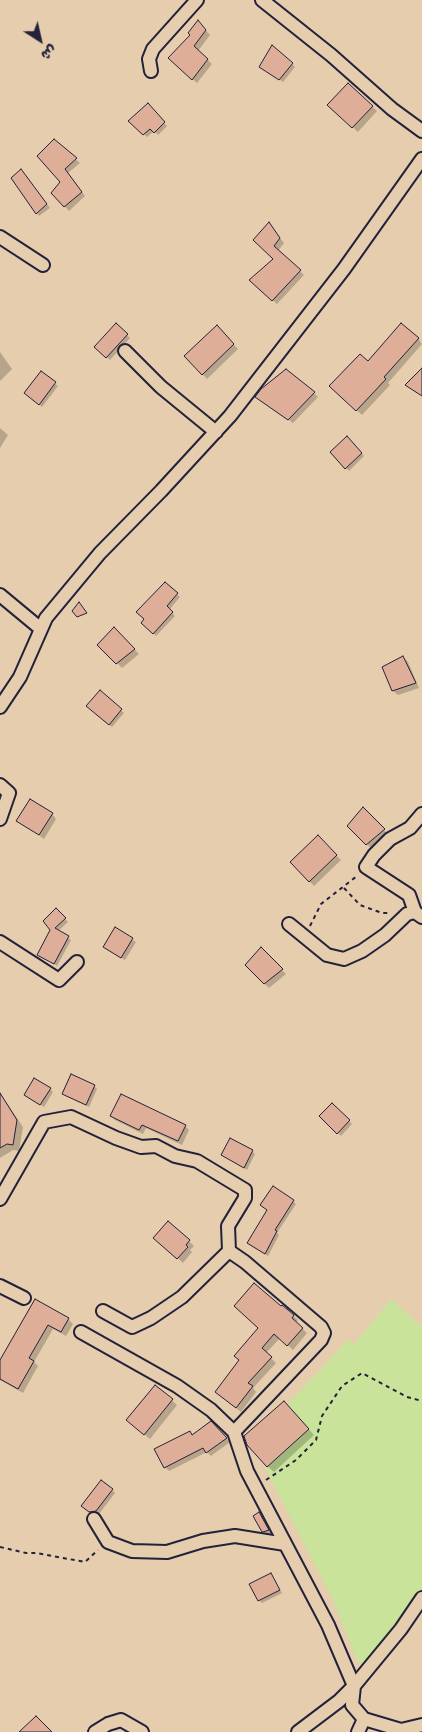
<!DOCTYPE html>
<html>
<head>
<meta charset="utf-8">
<style>
  body { margin:0 }
  #map { position:relative; width:422px; height:1732px; overflow:hidden; background:#e6cdae; font-family:Kalam,"Playpen Sans Arabic",sans-serif }
  canvas { display:block }
  .north { position:absolute; left:15px; top:15px; width:50px; height:50px; -webkit-text-stroke:4px #e6cdae; paint-order:stroke; rotate:145deg; font-size:14px; font-weight:700; line-height:20px; text-align:center; color:#22223b }
  .north::after { content:''; display:block; margin:auto; width:18px; height:22px; background:#22223b; clip-path:polygon(50% 0,100% 100%,50% 72%,0 100%) }
</style>
</head>
<body>
<div id="map">
<canvas width="422" height="1732"></canvas>
<div class="north">ش</div>
</div>
<script>
const ctx = document.querySelector('canvas').getContext('2d');
ctx.lineJoin = 'round';
function fill(path, color) {
  ctx.fillStyle = color;
  ctx.fill(path, 'evenodd');
}
function shape(rows) {
  const path = new Path2D();
  for (const r of rows) {
    path.moveTo(r[0], r[1]);
    for (let i = 2; i < r.length; i += 2) path.lineTo(r[i], r[i + 1]);
  }
  return path;
}
function stroke(path, color, width, dash) {
  ctx.strokeStyle = color;
  ctx.lineWidth = width;
  ctx.lineCap = dash ? 'butt' : 'round';
  ctx.setLineDash(dash || []);
  ctx.stroke(path);
}
const green = shape([
  [391,1299,422,1327,422,1592,396,1628,365,1665,358,1662,332,1598,272,1482,254,1440,349,1339,354,1345]
]);
const shadow = shape([
  [202,26,210,35,198,51,212,64,197,83,170,58],
  [292,64,295,67,283,82,264,69],
  [348,84,377,111,358,132,329,105],
  [147,105,167,126,158,135,154,131,147,137,130,121],
  [54,141,80,163,68,173,85,196,69,211,53,193,62,182],
  [24,174,50,208,39,216,37,213],
  [269,224,284,243,278,251,304,275,277,304,251,280,275,259],
  [116,325,130,338,110,360,96,347],
  [217,327,238,349,207,379,186,356],
  [418,338,422,344,388,383,390,385,362,415,331,386,368,363],
  [0,352,12,369,0,381],
  [42,373,58,386,42,407,29,396],
  [314,393,318,397,293,423,256,397],
  [0,428,8,435,0,448],
  [347,438,364,456,349,471,332,453],
  [165,584,180,597,169,610,175,616,156,636,143,623],
  [114,629,139,654,122,668,99,645],
  [403,657,408,662,419,688,398,695,393,691],
  [100,692,124,713,112,727,91,709],
  [363,809,388,834,371,848,348,826],
  [52,814,56,819,44,839,18,820],
  [318,837,341,860,314,886,291,862],
  [56,910,68,922,58,931,71,940,57,966,38,954,52,929],
  [116,929,136,942,125,960,108,950],
  [261,949,286,974,269,988,246,965],
  [94,1086,97,1089,89,1107,66,1096,63,1093],
  [50,1089,53,1092,44,1107,28,1098],
  [0,1093,23,1127,19,1151,13,1150,0,1158],
  [332,1104,352,1124,341,1136,321,1116],
  [111,1116,185,1126,189,1130,182,1145,146,1128,143,1134,115,1120],
  [252,1151,255,1154,247,1170,223,1155],
  [293,1201,296,1204,277,1233,279,1235,268,1256,251,1246,248,1243],
  [168,1223,194,1246,190,1250,192,1252,183,1263,159,1242],
  [35,1301,68,1319,73,1324,66,1336,53,1329,34,1362,38,1366,23,1393,0,1380,0,1362],
  [282,1306,298,1320,296,1323,307,1333,293,1350,280,1338,266,1353,276,1363,253,1388,256,1392,241,1412,221,1396],
  [155,1386,177,1405,150,1439,133,1425],
  [290,1408,314,1435,274,1472,267,1466],
  [211,1423,230,1442,211,1456,207,1452,169,1471,165,1467,190,1433,193,1436],
  [112,1490,115,1493,99,1514,93,1515,86,1509],
  [259,1514,262,1516,271,1533,266,1534,263,1531],
  [270,1574,282,1593,262,1603,259,1600]
]);
const building = shape([
  [198,20,206,30,194,46,208,59,192,80,168,58,190,35,188,33,198,20],
  [272,45,293,63,279,80,259,67,272,45],
  [348,83,373,106,352,128,327,105,348,83],
  [148,103,165,122,154,133,150,129,143,135,128,121,148,103],
  [54,139,77,158,65,169,82,192,64,207,51,193,60,182,37,156,54,139],
  [21,169,47,204,36,214,11,178,21,169],
  [269,222,280,238,274,246,301,270,272,301,249,280,273,259,253,240,269,222],
  [116,323,128,334,106,358,94,347,116,323],
  [401,323,419,338,384,377,386,379,356,411,329,386,360,354,368,361,401,323],
  [217,325,234,344,202,375,184,356,217,325],
  [422,368,422,396,405,385,422,368],
  [286,369,315,392,288,420,255,397,261,389,286,369],
  [41,371,56,382,39,405,24,393,41,371],
  [347,436,362,453,345,469,330,452,347,436],
  [165,582,178,593,167,606,173,612,153,634,141,623,144,619,136,612,165,582],
  [79,602,87,613,77,617,72,611,79,602],
  [114,627,135,649,116,664,97,645,114,627],
  [403,656,416,683,392,691,382,667,403,656],
  [100,690,122,709,109,725,86,706,100,690],
  [30,799,53,813,39,835,16,821,30,799],
  [363,807,385,829,366,845,347,826,363,807],
  [318,835,337,855,309,882,290,862,318,835],
  [56,908,66,918,55,928,69,936,54,964,37,955,50,930,43,921,56,908],
  [115,927,133,938,121,958,103,947,115,927],
  [261,947,283,969,264,984,245,965,261,947],
  [71,1074,95,1085,86,1105,62,1094,71,1074],
  [34,1078,51,1088,40,1105,24,1095,34,1078],
  [0,1093,17,1120,13,1145,7,1144,0,1148,0,1093],
  [121,1094,186,1125,178,1141,142,1125,139,1130,110,1116,121,1094],
  [332,1103,350,1120,337,1134,319,1116,332,1103],
  [230,1138,253,1150,244,1168,221,1155,230,1138],
  [273,1186,294,1200,275,1230,277,1231,265,1254,247,1243,267,1210,260,1205,273,1186],
  [168,1221,190,1240,186,1245,188,1247,177,1259,153,1238,168,1221],
  [254,1283,281,1306,282,1305,294,1315,292,1318,303,1328,287,1346,274,1334,262,1348,272,1357,248,1383,253,1386,236,1408,215,1392,239,1360,234,1356,258,1328,234,1306,254,1283],
  [35,1299,69,1318,61,1332,48,1325,29,1358,34,1361,18,1389,0,1379,0,1360,35,1299],
  [155,1385,173,1399,144,1435,126,1420,155,1385],
  [284,1401,309,1429,267,1467,247,1445,244,1436,284,1401],
  [211,1421,227,1438,206,1453,203,1448,164,1468,154,1449,190,1431,192,1435,211,1421],
  [101,1480,113,1489,96,1511,89,1512,81,1506,101,1480],
  [259,1512,269,1530,263,1532,262,1532,253,1516,259,1512],
  [271,1573,280,1590,258,1601,249,1584,271,1573],
  [36,1716,52,1732,19,1732,36,1716]
]);
const path = shape([
  [344,888,360,905,382,913,390,913],
  [310,926,321,904,357,876],
  [266,1480,296,1460,316,1440,322,1416,342,1386,362,1373,407,1397,422,1401],
  [0,1547,26,1553,36,1553,85,1562,98,1550]
]);
const street = shape([
  [262,0,331,55,392,109,422,131],
  [151,71,149,59,153,49,197,0],
  [0,237,43,265],
  [125,351,161,387,216,432],
  [0,595,41,629],
  [0,707,20,677,46,618,100,553,161,491,230,416,344,269,422,159],
  [0,785,9,793,0,819],
  [415,912,409,895,366,867,374,855,390,839,410,828,422,814],
  [289,924,327,955,344,959,362,951,385,935,407,914,415,912,422,917],
  [0,942,59,980,77,962],
  [0,1199,44,1122,71,1117,116,1138,141,1147,156,1146,175,1156,197,1161,245,1190,245,1198,228,1226,229,1251,245,1262,321,1327,324,1333,321,1340,234,1432],
  [0,1286,24,1298],
  [103,1311,132,1327,151,1318,182,1297,229,1251],
  [81,1332,177,1386,211,1410,234,1432,247,1471,328,1625,354,1686,352,1705,364,1719,401,1730,422,1725],
  [94,1519,108,1542,132,1551,167,1552,203,1541,235,1536,285,1544],
  [95,1732,108,1724,121,1720,142,1732],
  [298,1732,339,1701,354,1686,401,1629,422,1598],
  [358,1732,364,1719]
]);
fill(green, '#c9e49a');
fill(shadow, '#0003');
fill(building, '#dfae99');
stroke(building, '#22223b', 1);
stroke(street, '#22223b', 16);
stroke(path, '#22223b', 2, [4, 4]);
stroke(street, '#e6cdae', 12);
</script>
</body>
</html>
